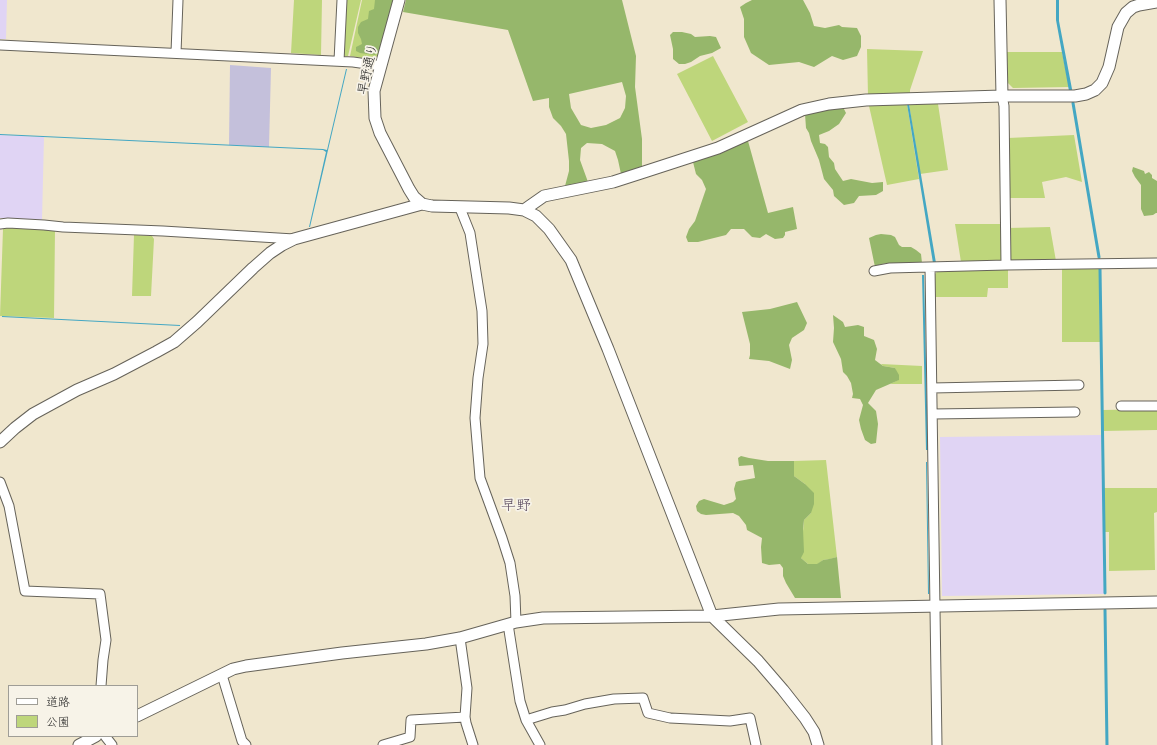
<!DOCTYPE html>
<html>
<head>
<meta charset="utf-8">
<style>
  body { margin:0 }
  #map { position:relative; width:1157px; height:745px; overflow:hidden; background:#f0e7ce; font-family:"Playpen Sans","Klee One",sans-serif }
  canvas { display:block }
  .legend { position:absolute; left:8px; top:685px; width:130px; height:52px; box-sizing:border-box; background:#f7f3e8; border:1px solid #9f9d96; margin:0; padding:5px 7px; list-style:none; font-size:12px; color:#1c1c1c }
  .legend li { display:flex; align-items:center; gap:8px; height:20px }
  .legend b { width:20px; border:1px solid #9f9d96 }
</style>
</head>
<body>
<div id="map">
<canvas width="1157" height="745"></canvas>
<ul class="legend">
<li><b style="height:5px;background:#fff"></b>道路</li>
<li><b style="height:11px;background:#bed67b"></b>公園</li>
</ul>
</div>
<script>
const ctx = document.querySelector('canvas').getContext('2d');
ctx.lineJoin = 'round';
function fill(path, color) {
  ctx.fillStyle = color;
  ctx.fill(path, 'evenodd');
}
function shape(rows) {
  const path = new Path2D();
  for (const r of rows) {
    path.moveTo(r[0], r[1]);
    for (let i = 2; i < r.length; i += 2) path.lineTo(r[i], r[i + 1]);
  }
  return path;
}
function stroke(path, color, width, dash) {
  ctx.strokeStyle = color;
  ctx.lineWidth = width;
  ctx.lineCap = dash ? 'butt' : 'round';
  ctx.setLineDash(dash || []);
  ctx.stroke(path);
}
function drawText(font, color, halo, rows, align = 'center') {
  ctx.font = font + ' "Playpen Sans","Klee One",sans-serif';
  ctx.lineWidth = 3.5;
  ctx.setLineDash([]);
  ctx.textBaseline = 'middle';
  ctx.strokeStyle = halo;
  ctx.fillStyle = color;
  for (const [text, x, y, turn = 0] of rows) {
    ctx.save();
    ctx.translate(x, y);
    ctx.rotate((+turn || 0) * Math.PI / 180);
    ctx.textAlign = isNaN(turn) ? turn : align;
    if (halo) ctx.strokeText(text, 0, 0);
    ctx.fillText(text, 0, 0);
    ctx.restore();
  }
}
const built = shape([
  [0,0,7,0,6,39,0,39],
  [0,135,44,137,42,220,0,218],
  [1101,435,1104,594,942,596,940,437]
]);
const industrial = shape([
  [230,65,271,68,269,147,229,145]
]);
const green = shape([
  [294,0,322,0,321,55,291,53],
  [346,0,361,0,348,56,343,56],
  [362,0,395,0,379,55,374,58,370,59,350,56],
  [867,49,923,51,910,90,910,94,868,96],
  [1007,52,1062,52,1069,87,1013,88,1008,83],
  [713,56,748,122,712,141,677,74],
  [888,104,907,104,919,179,887,185,869,106],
  [909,104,938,104,948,170,920,174],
  [1074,135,1082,182,1066,177,1042,182,1045,198,1008,198,1008,138],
  [955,224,1002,224,1002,258,999,262,961,262],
  [8,226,55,230,54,318,0,316,3,229],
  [1050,227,1056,261,1012,262,1009,259,1008,228],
  [134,235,152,236,154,239,151,296,132,296],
  [1099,267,1100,342,1062,342,1062,268],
  [1008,269,1008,288,988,288,987,297,935,297,934,276,938,270],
  [881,364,922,366,922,384,890,384,898,380,895,368,883,366],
  [1157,409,1157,430,1103,431,1103,410],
  [826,460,837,557,830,559,823,560,818,564,808,564,801,558,803,531,804,520,811,513,805,484,794,476,794,461],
  [1104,488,1157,488,1157,512,1154,513,1155,570,1109,571,1109,532,1104,532]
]);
const forest = shape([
  [375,0,393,0,395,1,381,48,375,55,360,53,356,51,356,47,362,44,361,39,358,33,358,27,361,22,368,19,369,11,374,9],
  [406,0,622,0,636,56,635,87,642,139,642,167,621,174,618,160,615,151,602,144,587,143,581,148,580,160,588,182,565,186,569,171,569,161,566,134,561,126,553,118,549,107,549,98,533,101,508,30,403,12],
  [622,82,626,96,625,108,620,118,606,125,591,128,581,125,571,108,569,94],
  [752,0,803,0,810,13,814,26,825,28,839,25,842,27,857,28,861,36,861,47,857,56,843,60,832,56,814,67,799,62,769,65,751,53,744,37,744,19,740,7,746,3],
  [673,32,682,32,691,34,695,37,710,36,716,37,721,48,712,53,700,56,691,62,685,64,679,64,673,59,673,49,670,35],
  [843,107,846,113,839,124,829,131,819,135,820,143,825,144,828,147,829,157,834,163,835,169,843,181,851,179,872,183,883,182,883,191,876,195,859,196,854,203,844,205,834,196,833,190,824,179,819,160,811,141,809,133,806,128,805,114,829,109],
  [748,141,768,213,793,207,797,229,785,232,785,235,783,238,775,239,766,234,760,238,752,237,744,229,731,229,726,235,698,242,688,242,686,237,689,229,695,221,706,189,702,180,696,174,693,162],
  [1133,167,1144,171,1145,174,1149,172,1152,175,1152,178,1157,181,1157,213,1156,213,1153,215,1144,216,1141,209,1141,185,1135,177,1132,171],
  [881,234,891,235,895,237,899,245,902,247,911,247,916,250,921,254,922,263,893,263,881,264,875,267,869,238,876,235],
  [797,302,807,323,804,330,792,338,789,345,792,360,790,369,769,361,749,359,750,355,750,344,742,312,770,309],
  [833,315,843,322,845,327,858,325,864,327,864,336,874,340,877,349,875,360,883,366,895,368,899,375,899,380,876,390,868,403,876,411,878,424,876,443,871,444,865,440,861,429,859,420,863,405,860,399,852,398,853,394,851,383,847,376,843,372,841,359,833,342,834,328],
  [741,456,749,458,768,461,794,461,794,476,805,484,814,493,814,504,811,513,804,520,803,529,804,552,801,558,808,564,817,564,823,560,829,559,837,557,841,598,795,598,786,583,783,576,783,568,780,564,769,565,762,563,761,547,762,538,747,530,746,525,739,516,733,513,706,515,701,514,697,511,696,506,699,501,704,499,724,505,733,502,736,499,734,489,736,482,739,481,755,478,753,465,739,466,738,458]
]);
const water = shape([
  [1056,0,1059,0,1059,21,1072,89,1073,103,1069,91,1056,20],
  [346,69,347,69,310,227,309,227,326,152,323,150,0,135,0,134,323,149,327,150],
  [907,104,909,104,936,263,933,263],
  [922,275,924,275,928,450,926,450],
  [2,316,180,325,180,326,2,317],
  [926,462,927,462,929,594,928,594]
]);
const stream = shape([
  [1073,103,1099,257],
  [1100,269,1105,593],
  [1105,610,1107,745]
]);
const minor = shape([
  [0,45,353,62,381,66],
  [176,53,178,0],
  [339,61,342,0],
  [1002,96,1004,106,1006,265],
  [460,208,470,233,482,311,483,344,478,378,475,418,480,478,502,538,510,563,515,596,516,622],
  [0,224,8,223,44,225,63,227,163,231,294,239],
  [930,267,937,745],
  [874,271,890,268,1006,265,1157,263],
  [932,388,1079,385],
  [1121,406,1157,406],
  [933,414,1075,412],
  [0,482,9,506,25,591,100,594,106,640,103,660,101,686],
  [508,624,520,701,526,720,540,745],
  [460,638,467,688,465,717,466,723,473,745],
  [222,675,242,741,246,745],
  [526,720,552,712,565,710,585,704,614,699,643,698,648,713,670,718,730,721,750,718,756,745],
  [105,736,112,745],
  [383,745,410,737,411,720,465,717]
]);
const tertiary = shape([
  [399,0,374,91,375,118,380,133,409,189,414,197,422,204],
  [1000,0,1002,96],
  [524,210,544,196,613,182,641,173,718,148,802,110,829,104,866,100,1002,96,1075,96,1086,94,1095,90,1102,83,1109,67,1118,27,1126,13,1133,7,1139,5,1157,2],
  [0,442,15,428,33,414,77,390,114,374,156,352,174,342,197,322,253,268,270,253,282,245,294,239,422,204,432,206,509,208,524,210,536,216,549,229,571,260,608,349,712,616,758,661,783,690,805,718,814,732,818,745],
  [137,716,233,669,246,666,342,653,426,644,460,638,516,622,543,618,712,616,779,609,1157,602],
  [79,745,96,736]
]);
const streetNames = [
  ["早野通り",368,69,-78]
];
const quarterNames = [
  ["早野",516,506]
];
fill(built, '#e0d4f4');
fill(industrial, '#c4c0db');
fill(green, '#bed67b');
fill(forest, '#96b76b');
fill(water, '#44a7c3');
stroke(stream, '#44a7c3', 3);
stroke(minor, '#66635a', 11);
stroke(tertiary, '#66635a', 13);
stroke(minor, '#fff', 9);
stroke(tertiary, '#fff', 11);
drawText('13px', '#1c1c1c', '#f7f3e8', streetNames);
drawText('15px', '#59495e', '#f7f3e8', quarterNames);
</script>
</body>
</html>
